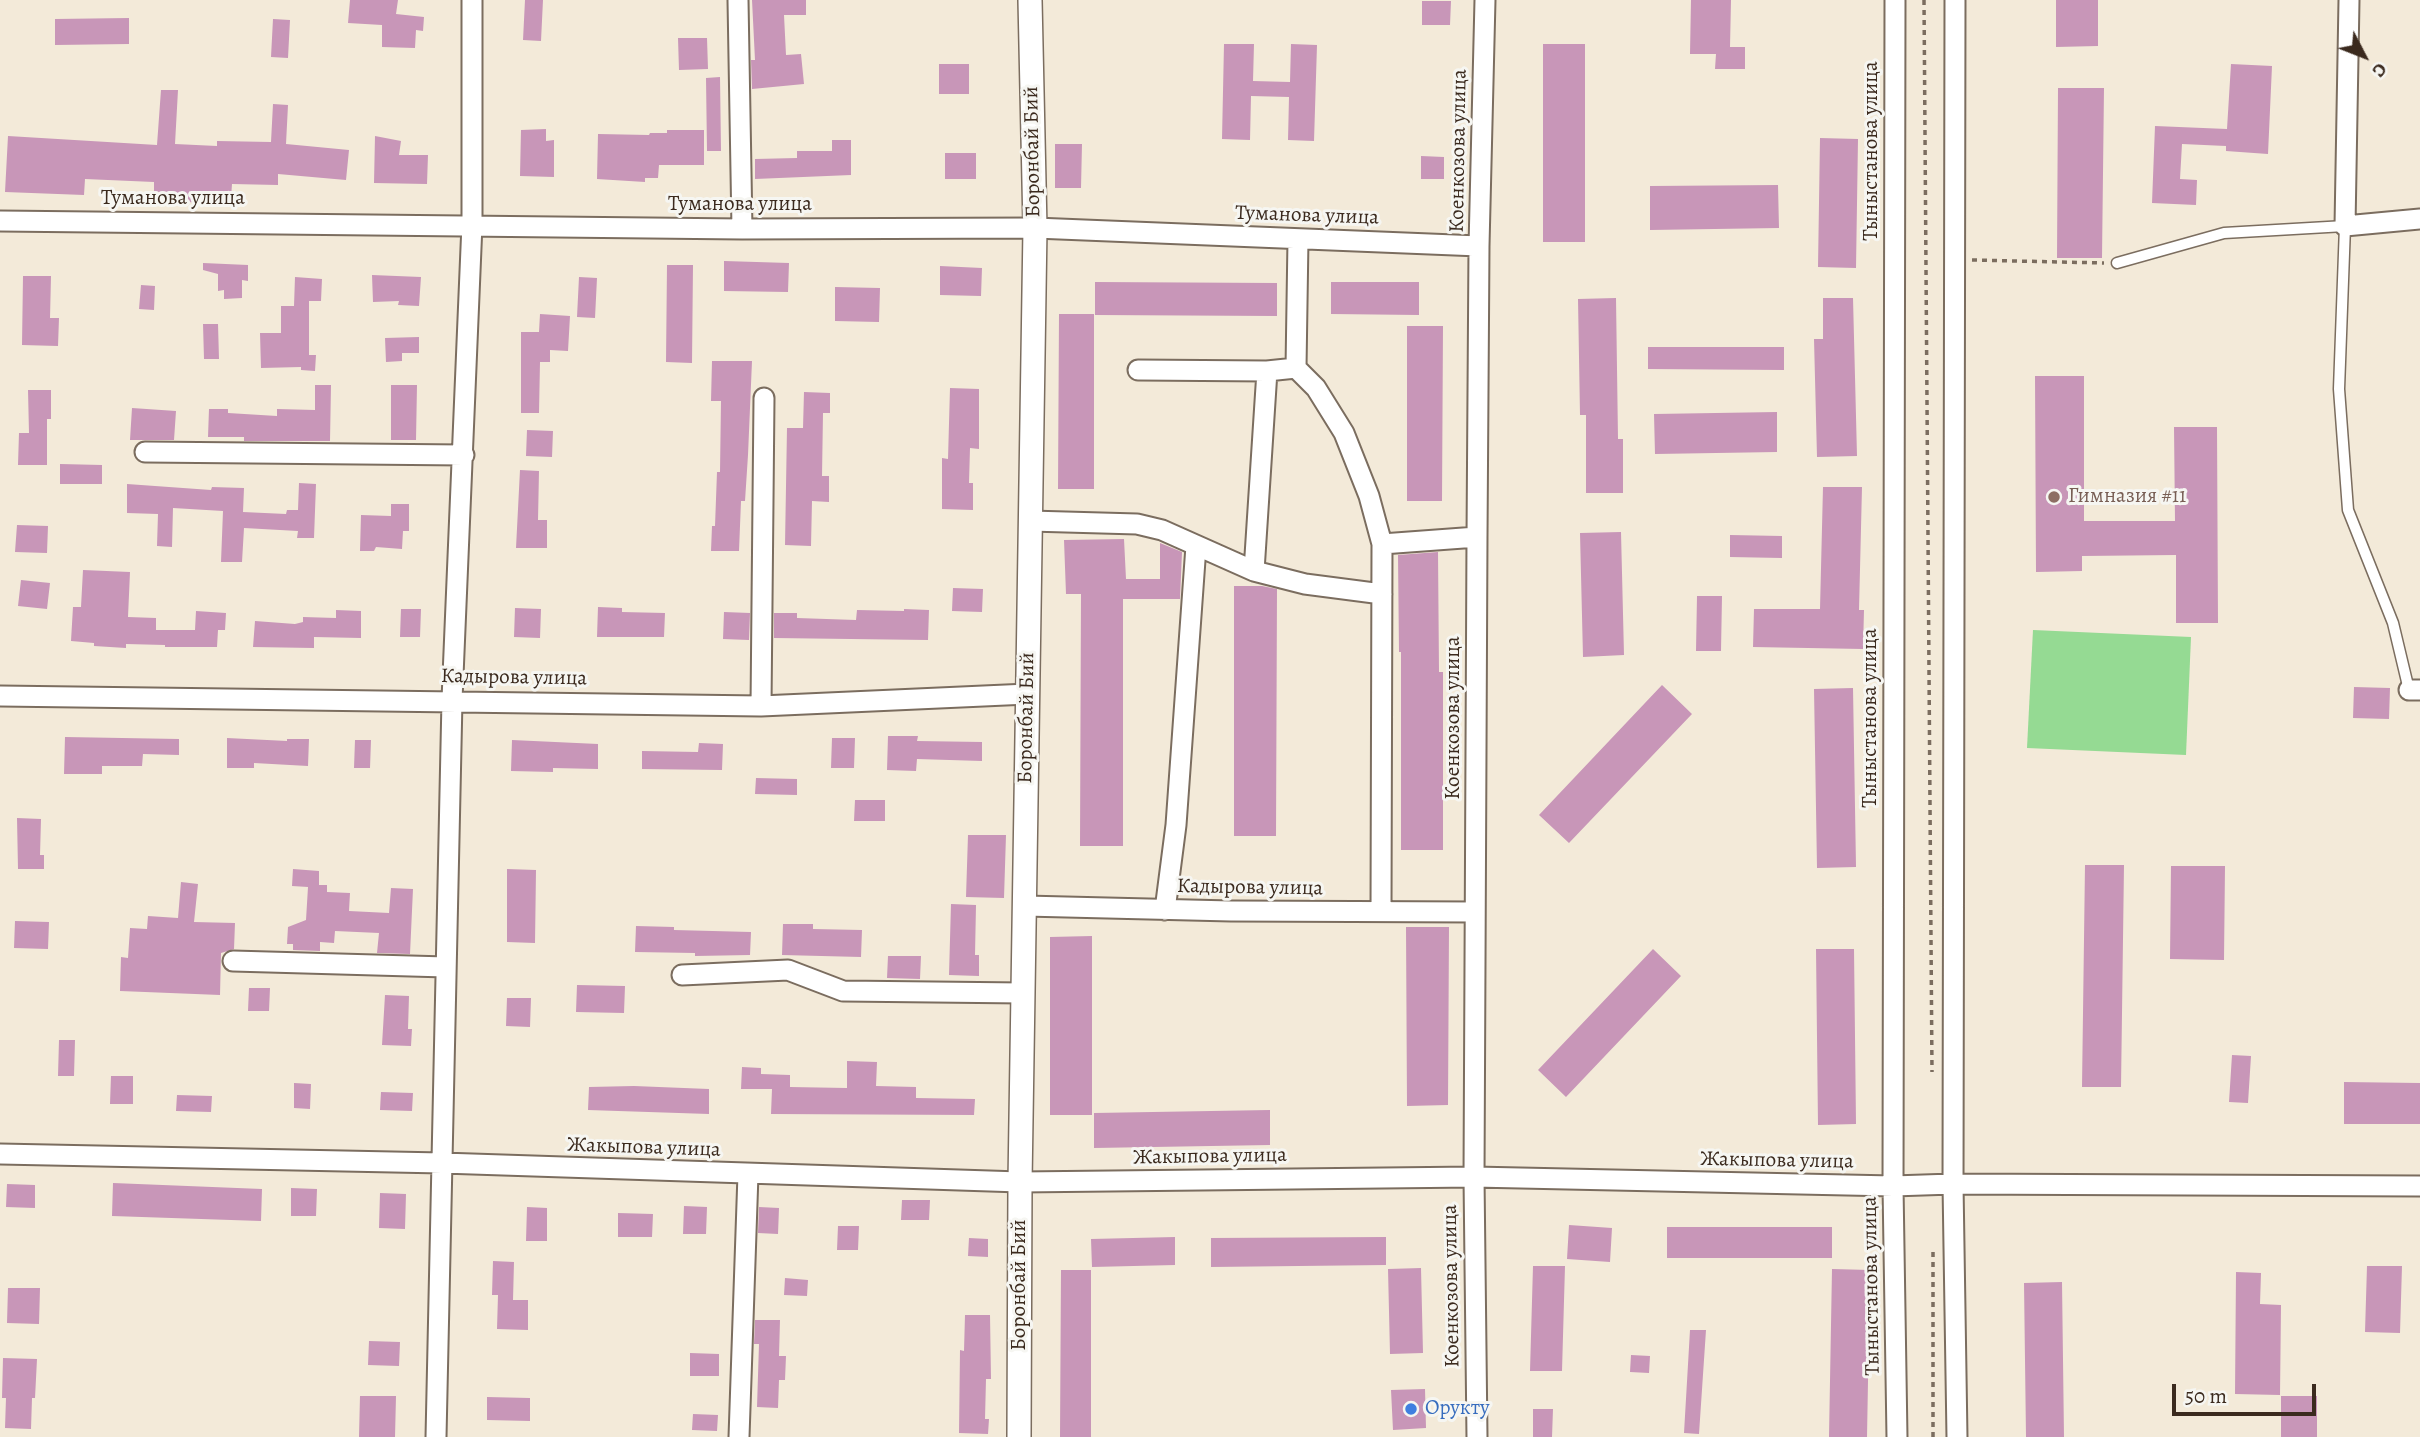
<!DOCTYPE html>
<html>
<head>
<meta charset="utf-8">
<style>
  body { margin:0 }
  #map { position:relative; width:2420px; height:1437px; overflow:hidden; background:#f3ead9; font-family:Alegreya,serif }
  canvas { display:block }
  .north { position:absolute; left:2329px; top:21px; width:70px; height:70px; -webkit-text-stroke:5px #f6f6f2; paint-order:stroke; rotate:132deg; font-size:19px; font-weight:700; line-height:28px; text-align:center; color:#3b2a1e }
  .north::after { content:''; display:block; margin:auto; width:24px; height:32px; background:#3b2a1e; clip-path:polygon(50% 0,100% 100%,50% 72%,0 100%) }
  .scale { position:absolute; left:2172px; top:1384px; width:144px; height:32px; box-sizing:border-box; border:4px solid #3b2a1e; border-top:0; padding-left:9px; font-size:21px; line-height:24px; white-space:nowrap; color:#3b2a1e; -webkit-text-stroke:5px #f6f6f2; paint-order:stroke }
</style>
</head>
<body>
<div id="map">
<canvas width="2420" height="1437"></canvas>
<div class="north">С</div>
<div class="scale">50 m</div>
</div>
<script>
const ctx = document.querySelector('canvas').getContext('2d');
ctx.lineJoin = 'round';
function fill(path, color) {
  ctx.fillStyle = color;
  ctx.fill(path, 'evenodd');
}
function shape(rows) {
  const path = new Path2D();
  for (const r of rows) {
    path.moveTo(r[0], r[1]);
    for (let i = 2; i < r.length; i += 2) path.lineTo(r[i], r[i + 1]);
  }
  return path;
}
function stroke(path, color, width, dash) {
  ctx.strokeStyle = color;
  ctx.lineWidth = width;
  ctx.lineCap = dash ? 'butt' : 'round';
  ctx.setLineDash(dash || []);
  ctx.stroke(path);
}
function drawText(font, color, halo, rows, align = 'center') {
  ctx.font = font + ' Alegreya,serif';
  ctx.lineWidth = 6;
  ctx.setLineDash([]);
  ctx.textBaseline = 'middle';
  ctx.strokeStyle = halo;
  ctx.fillStyle = color;
  for (const [text, x, y, turn = 0] of rows) {
    ctx.save();
    ctx.translate(x, y);
    ctx.rotate((+turn || 0) * Math.PI / 180);
    ctx.textAlign = isNaN(turn) ? turn : align;
    if (halo) ctx.strokeText(text, 0, 0);
    ctx.fillText(text, 0, 0);
    ctx.restore();
  }
}
const green = shape([
  [2033,630,2191,637,2186,755,2027,748]
]);
const building = shape([
  [350,0,398,0,396,14,424,17,423,31,416,30,415,48,382,47,382,25,348,23],
  [525,0,543,0,541,41,523,40],
  [752,0,806,0,806,15,784,15,786,55,801,54,804,84,752,89,751,60,755,60],
  [1691,0,1731,0,1730,47,1745,47,1745,69,1715,69,1716,54,1690,54],
  [2056,0,2098,0,2098,46,2056,47],
  [1422,1,1451,1,1450,25,1422,25],
  [129,18,129,44,55,45,55,19],
  [273,19,290,20,288,58,271,57],
  [678,38,707,38,708,69,679,70],
  [1224,44,1254,44,1253,81,1290,82,1291,44,1317,45,1314,141,1288,140,1289,97,1251,96,1250,140,1222,139],
  [1543,44,1585,44,1585,242,1543,242],
  [939,64,969,64,969,94,939,94],
  [2231,64,2272,66,2268,154,2226,151,2226,146,2182,144,2180,179,2197,180,2196,205,2152,203,2155,126,2227,129],
  [720,77,721,151,707,151,706,78],
  [2058,88,2104,88,2102,258,2057,258],
  [161,90,178,90,175,144,217,146,217,141,271,142,273,104,288,105,286,144,349,150,346,180,278,174,278,185,232,184,231,198,204,197,203,203,154,200,154,182,85,179,84,195,5,192,8,136,157,145],
  [546,129,546,141,554,140,554,177,520,176,521,130],
  [667,130,704,130,704,165,659,165,658,178,645,178,645,182,597,179,598,134,649,135,650,133,667,133],
  [375,136,401,141,399,155,428,155,427,184,374,183],
  [1820,138,1858,139,1856,268,1818,267],
  [832,140,851,140,851,175,755,179,755,159,797,158,797,151,832,151],
  [1055,144,1082,144,1081,188,1055,188],
  [945,153,976,153,976,179,945,179],
  [1421,156,1444,157,1444,179,1421,179],
  [1778,185,1779,228,1650,230,1650,186],
  [724,261,789,263,788,292,724,291],
  [203,263,248,265,248,281,242,280,242,298,224,299,224,290,218,291,218,274,203,270],
  [667,265,693,265,692,363,666,362],
  [940,266,982,268,981,296,940,295],
  [372,275,421,277,419,306,398,305,399,301,373,302],
  [23,276,51,276,50,318,59,318,58,346,22,345],
  [295,277,322,279,321,301,309,301,309,355,316,355,315,371,301,370,301,367,261,368,260,333,281,333,281,306,294,306],
  [579,277,597,278,595,318,577,317],
  [1095,282,1277,283,1277,316,1095,315],
  [1331,282,1419,282,1419,315,1331,314],
  [141,285,155,286,154,310,139,309],
  [835,287,880,288,879,322,835,321],
  [1616,298,1618,439,1623,439,1623,493,1586,493,1586,415,1580,415,1578,299],
  [1823,298,1853,298,1857,456,1817,457,1814,339,1823,339],
  [540,314,570,316,568,351,550,350,550,362,540,362,539,413,521,413,521,332,539,332],
  [1059,314,1094,314,1094,489,1058,489],
  [203,324,218,324,219,359,204,359],
  [1407,326,1443,326,1442,501,1407,501],
  [419,337,419,353,402,353,402,361,386,362,385,338],
  [1648,347,1784,347,1784,370,1648,369],
  [712,361,752,361,748,455,745,501,741,501,739,551,711,551,712,526,715,526,717,472,720,472,721,401,711,401],
  [2035,376,2084,376,2084,521,2175,521,2174,427,2217,427,2218,623,2176,623,2176,555,2082,556,2082,571,2036,572],
  [315,385,331,385,330,441,244,441,244,437,208,437,209,409,228,409,228,413,277,416,277,409,315,410],
  [391,385,417,385,416,440,391,440],
  [950,388,979,389,979,449,970,448,969,483,973,483,973,510,942,509,942,458,948,459],
  [28,390,51,390,51,419,47,419,47,465,18,465,19,433,29,433],
  [804,392,830,393,830,413,823,413,822,476,829,476,829,502,812,501,811,546,785,545,787,428,803,428],
  [132,408,176,411,174,440,130,440],
  [1777,412,1777,452,1655,454,1654,414],
  [527,430,553,431,552,457,526,456],
  [60,464,102,465,102,484,60,484],
  [520,470,539,471,538,520,547,520,547,548,516,548],
  [299,483,316,484,314,538,297,538,298,531,244,528,242,562,221,562,223,511,173,508,172,547,157,546,158,514,127,513,127,484,211,490,212,487,244,488,243,512,286,514,287,510,298,510],
  [1823,487,1862,487,1859,610,1864,610,1863,649,1753,647,1754,609,1820,609],
  [391,504,409,504,409,531,403,531,402,549,376,547,374,551,360,551,361,515,391,516],
  [17,525,48,526,47,553,15,552],
  [1621,532,1624,655,1583,657,1580,533],
  [1730,535,1782,536,1782,558,1730,557],
  [1124,539,1126,579,1160,579,1160,543,1182,552,1180,599,1123,599,1123,846,1080,846,1081,594,1066,594,1064,540],
  [1438,552,1439,672,1443,672,1443,850,1401,850,1401,652,1399,652,1398,555],
  [83,570,130,572,128,617,156,618,156,630,195,630,196,611,226,613,225,630,218,630,217,647,165,647,165,645,126,644,126,648,94,646,94,643,71,641,73,607,81,607],
  [21,580,50,583,47,609,18,606],
  [1234,586,1262,586,1277,589,1276,836,1234,836],
  [953,588,983,589,982,612,952,611],
  [1697,596,1722,596,1721,651,1696,651],
  [598,607,622,608,622,612,665,613,664,637,597,637],
  [515,608,541,609,540,638,514,637],
  [401,609,421,609,420,637,400,637],
  [904,609,929,610,928,640,774,638,774,613,797,613,797,618,856,620,857,610,904,611],
  [336,610,361,611,361,638,314,637,314,648,253,647,255,621,295,624,303,622,303,617,336,618],
  [724,612,750,613,749,640,723,639],
  [1662,685,1692,714,1569,843,1539,815],
  [2354,687,2390,688,2389,719,2353,718],
  [1853,688,1856,867,1817,868,1814,689],
  [888,736,918,736,917,741,982,742,982,761,917,759,916,771,887,770],
  [65,737,179,739,179,755,143,754,142,766,102,766,102,774,64,774],
  [227,738,287,741,287,739,309,739,308,766,254,763,254,768,227,768],
  [832,738,855,738,854,768,831,768],
  [355,740,371,740,370,768,354,768],
  [512,740,598,744,598,769,553,768,553,772,511,771],
  [699,743,723,744,722,770,642,769,642,751,698,752],
  [756,778,797,779,797,795,755,794],
  [855,800,885,800,885,821,854,821],
  [17,818,41,819,40,855,44,855,44,869,18,869],
  [968,835,1006,835,1004,898,966,897],
  [2085,865,2124,865,2121,1087,2082,1087],
  [2171,866,2225,866,2224,960,2170,959],
  [293,869,319,871,319,885,327,885,327,892,350,893,349,911,389,913,391,888,413,889,410,954,377,953,379,933,335,931,334,943,320,942,320,951,293,950,293,944,287,944,288,927,306,920,308,887,292,886],
  [507,869,536,870,535,943,507,942],
  [181,882,198,884,194,922,235,923,234,949,221,953,220,995,120,991,121,957,128,958,130,928,147,929,148,916,178,918],
  [951,904,976,905,975,955,979,955,979,976,949,975],
  [15,921,49,922,48,949,14,948],
  [783,924,813,924,813,929,862,930,861,957,782,955],
  [636,926,674,927,674,930,751,932,750,955,695,956,695,953,635,952],
  [1406,927,1449,927,1448,1105,1407,1106],
  [1092,936,1092,1115,1050,1115,1050,937],
  [1653,949,1681,976,1566,1097,1538,1070],
  [1816,949,1854,949,1856,1124,1818,1125],
  [888,956,921,956,920,979,887,978],
  [577,985,625,986,624,1013,576,1012],
  [249,988,270,988,269,1011,248,1011],
  [385,995,409,996,408,1029,412,1029,411,1046,382,1045],
  [507,998,531,998,530,1027,506,1026],
  [59,1040,75,1040,74,1076,58,1076],
  [2232,1055,2251,1056,2248,1103,2229,1102],
  [847,1061,877,1062,876,1086,916,1087,916,1098,975,1099,974,1115,771,1114,772,1089,741,1089,742,1067,761,1068,761,1074,790,1075,790,1087,847,1088],
  [111,1076,133,1076,133,1104,110,1104],
  [2344,1082,2420,1083,2420,1124,2344,1124],
  [294,1083,311,1084,310,1109,294,1108],
  [634,1086,709,1089,709,1114,588,1110,589,1087],
  [381,1092,413,1093,412,1111,380,1110],
  [177,1095,212,1096,211,1112,176,1111],
  [1270,1110,1270,1145,1094,1148,1094,1113],
  [113,1183,262,1189,261,1221,112,1216],
  [7,1184,35,1185,35,1208,6,1207],
  [291,1188,317,1189,316,1216,291,1216],
  [380,1193,406,1194,405,1229,379,1228],
  [902,1200,930,1200,929,1220,901,1220],
  [684,1206,707,1207,706,1234,683,1234],
  [527,1207,547,1208,547,1241,526,1241],
  [759,1207,779,1208,778,1234,758,1233],
  [618,1213,653,1214,652,1237,618,1237],
  [1569,1225,1612,1228,1610,1262,1567,1259],
  [838,1226,859,1226,858,1250,837,1250],
  [1667,1227,1832,1227,1832,1258,1667,1258],
  [1175,1237,1175,1265,1092,1267,1091,1239],
  [1386,1237,1386,1265,1211,1267,1211,1238],
  [969,1238,988,1239,988,1257,968,1256],
  [493,1261,514,1262,513,1300,528,1300,528,1330,497,1329,498,1295,492,1295],
  [1533,1266,1565,1266,1562,1371,1530,1371],
  [2367,1266,2402,1266,2400,1333,2365,1332],
  [1421,1268,1423,1353,1390,1354,1388,1269],
  [1832,1269,1870,1270,1867,1437,1829,1437],
  [1061,1270,1091,1270,1091,1437,1060,1437],
  [2236,1272,2261,1273,2260,1304,2281,1305,2280,1395,2235,1394],
  [785,1278,808,1280,807,1296,784,1295],
  [2062,1282,2064,1437,2026,1437,2024,1283],
  [8,1288,40,1288,39,1324,7,1323],
  [965,1315,990,1315,991,1379,986,1379,985,1419,989,1419,988,1434,959,1433,960,1350,964,1351],
  [755,1320,780,1320,779,1356,786,1356,785,1380,779,1380,778,1408,757,1407,759,1344,754,1344],
  [1690,1330,1706,1330,1699,1434,1684,1433],
  [369,1341,400,1342,399,1366,368,1365],
  [690,1353,719,1354,719,1376,690,1376],
  [1631,1355,1650,1356,1649,1373,1630,1372],
  [3,1358,37,1359,35,1398,32,1398,31,1429,5,1428,6,1398,2,1398],
  [1425,1389,1426,1428,1393,1430,1391,1390],
  [360,1396,396,1396,395,1437,359,1437],
  [2281,1396,2317,1396,2317,1437,2281,1437],
  [487,1397,530,1398,530,1421,487,1420],
  [1533,1409,1553,1409,1552,1437,1533,1437],
  [693,1414,718,1415,717,1431,692,1430]
]);
const path = shape([
  [1924,0,1932,1072],
  [1972,260,2104,263],
  [1933,1437,1933,1248]
]);
const service = shape([
  [2117,263,2224,233,2345,226,2339,389,2348,510,2393,623,2409,690]
]);
const minor = shape([
  [738,0,742,229],
  [1895,0,1893,1186,1897,1437],
  [1955,0,1953,1184,1957,1437],
  [2349,0,2345,226,2420,219],
  [0,221,742,229,1035,228,1479,246],
  [1296,368,1316,388,1344,433,1369,496,1382,544,1381,911],
  [1138,370,1267,371,1296,368,1298,239],
  [145,452,464,455],
  [1030,521,1137,524,1162,530,1254,571,1305,584,1382,594],
  [1382,544,1477,537],
  [1254,571,1267,371],
  [2409,690,2420,690],
  [0,696,761,706,1028,694],
  [761,706,764,398],
  [1025,906,1231,911,1475,912],
  [1165,910,1176,825,1196,546],
  [233,961,446,967],
  [682,975,788,970,843,991,1023,993],
  [0,1154,442,1163,1020,1182,1474,1177,1893,1186,1953,1184,2420,1186],
  [436,1437,452,700,472,224,472,0],
  [739,1437,748,1174],
  [1477,1437,1474,1177,1477,537,1479,246,1485,0]
]);
const tertiary = shape([
  [1019,1437,1020,1182,1035,228,1030,0]
]);
const markers = [
  [2054,497,7,"#8d6e63"],
  [1411,1409,7,"#3f7fe0"]
];
const streetNames = [
  ["Коенкозова улица",1459,151,-89],
  ["Тыныстанова улица",1872,151,-90],
  ["Боронбай Бий",1033,152,-91],
  ["Туманова улица",173,199],
  ["Туманова улица",740,205],
  ["Туманова улица",1307,216,2],
  ["Кадырова улица",514,678,1],
  ["Боронбай Бий",1027,718,-89],
  ["Коенкозова улица",1454,718,-90],
  ["Тыныстанова улица",1871,718,-90],
  ["Кадырова улица",1250,888,1],
  ["Жакыпова улица",644,1148,2],
  ["Жакыпова улица",1210,1157,-1],
  ["Жакыпова улица",1777,1161,1],
  ["Боронбай Бий",1020,1285,-90],
  ["Коенкозова улица",1452,1286,-91],
  ["Тыныстанова улица",1872,1286,-91]
];
const educationNames = [
  ["Гимназия #11",2068,497]
];
const shopNames = [
  ["Орукту",1425,1409]
];
fill(green, '#95da93');
fill(building, '#c896b8');
stroke(service, '#7b6d5f', 13);
stroke(minor, '#7b6d5f', 23);
stroke(tertiary, '#7b6d5f', 26);
stroke(path, '#7b6d5f', 3.5, [5, 5]);
stroke(service, '#fff', 10);
stroke(minor, '#fff', 19);
stroke(tertiary, '#fff', 23);
for (const [x, y, r, color] of markers) {
  const dot = new Path2D();
  dot.arc(x, y, r, 0, 2 * Math.PI);
  ctx.fillStyle = color;
  ctx.fill(dot);
  stroke(dot, '#f6f6f2', 2.5);
}
drawText('21px', '#3b2a1e', '#f6f6f2', streetNames);
drawText('21px', '#785e54', '#f6f6f2', educationNames, 'left');
drawText('21px', '#366cbe', '#f6f6f2', shopNames, 'left');
</script>
</body>
</html>
